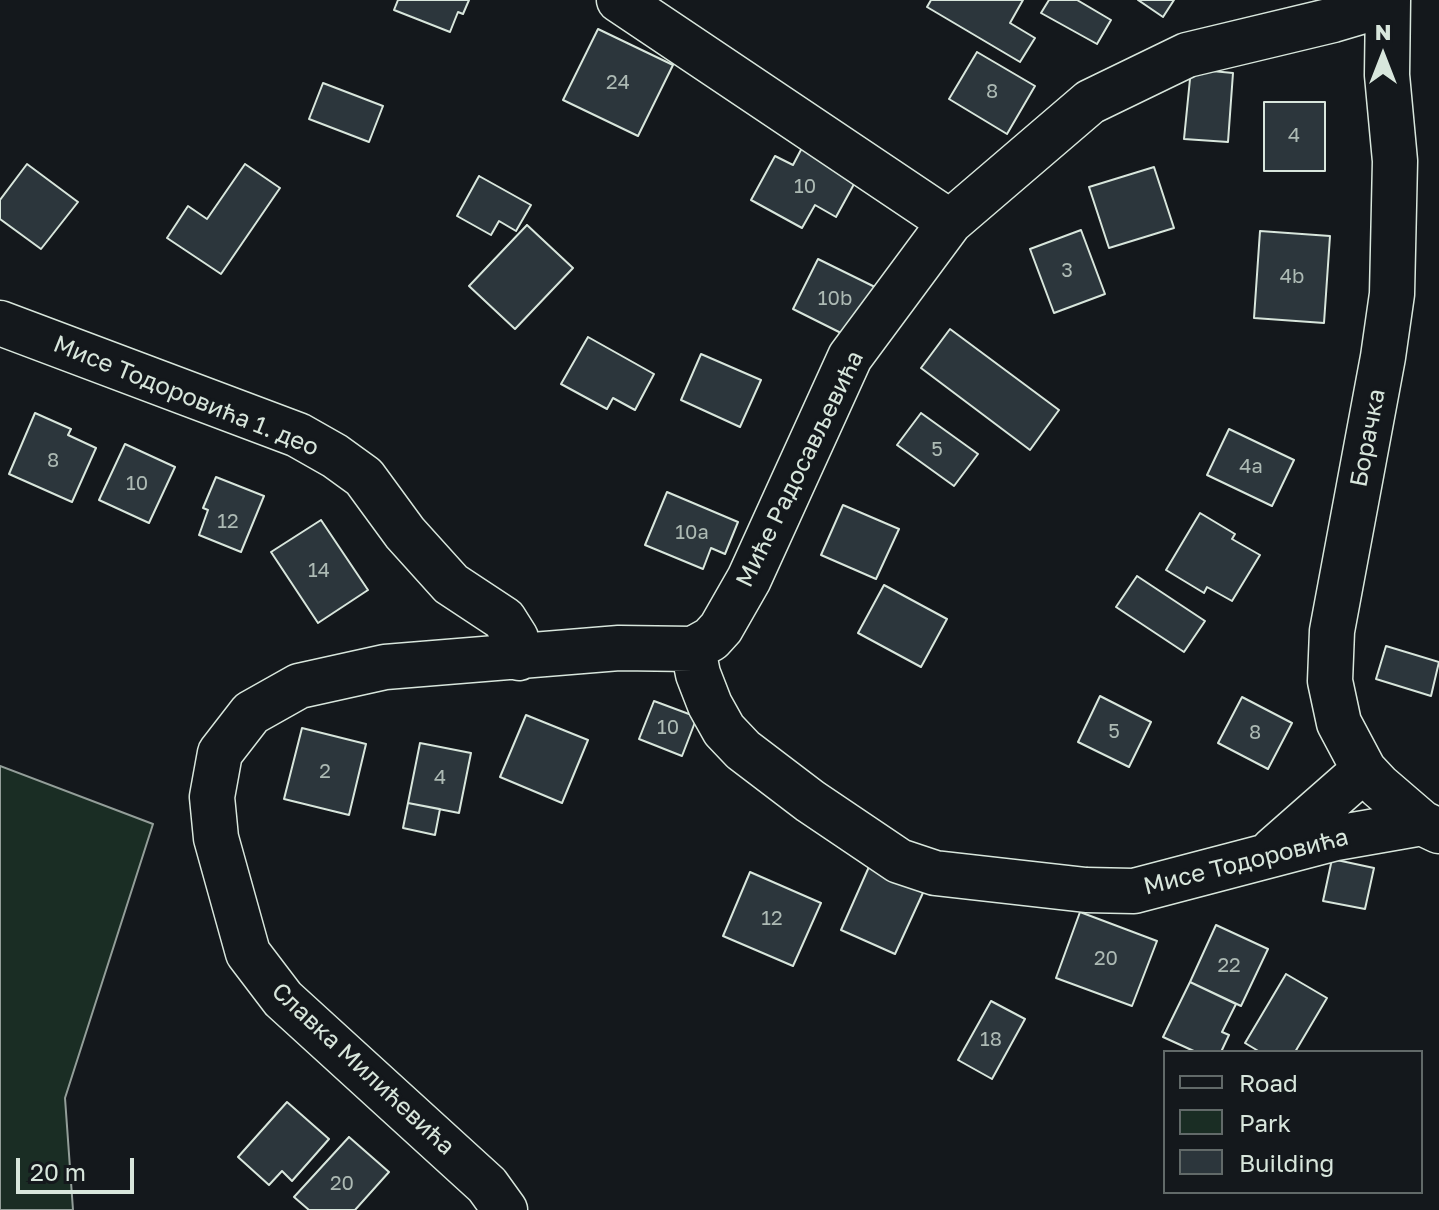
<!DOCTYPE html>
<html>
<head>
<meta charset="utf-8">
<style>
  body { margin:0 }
  #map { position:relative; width:1439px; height:1210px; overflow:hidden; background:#14181c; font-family:"Golos Text",sans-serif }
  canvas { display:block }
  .legend { position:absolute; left:1163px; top:1050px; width:260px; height:144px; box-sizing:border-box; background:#14181c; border:2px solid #626a69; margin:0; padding:10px 14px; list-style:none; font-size:24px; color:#d8e6dc }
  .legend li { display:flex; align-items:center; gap:16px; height:40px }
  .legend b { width:40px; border:2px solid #626a69 }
  .north { position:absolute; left:1343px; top:16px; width:80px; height:80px; -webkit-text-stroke:6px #14181c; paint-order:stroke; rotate:0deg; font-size:22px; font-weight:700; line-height:32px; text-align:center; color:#d8e6dc }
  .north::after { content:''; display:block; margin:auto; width:28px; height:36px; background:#d8e6dc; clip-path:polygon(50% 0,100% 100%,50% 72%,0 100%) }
  .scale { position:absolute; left:16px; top:1158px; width:118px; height:36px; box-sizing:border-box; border:4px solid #d8e6dc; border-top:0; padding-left:10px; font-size:24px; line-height:28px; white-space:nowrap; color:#d8e6dc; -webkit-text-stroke:6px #14181c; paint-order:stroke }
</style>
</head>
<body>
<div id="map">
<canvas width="1439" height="1210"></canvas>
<ul class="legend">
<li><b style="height:10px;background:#14181c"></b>Road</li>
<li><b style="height:22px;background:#1a2d24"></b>Park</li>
<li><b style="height:22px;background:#2c363c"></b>Building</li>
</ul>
<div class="north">N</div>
<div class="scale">20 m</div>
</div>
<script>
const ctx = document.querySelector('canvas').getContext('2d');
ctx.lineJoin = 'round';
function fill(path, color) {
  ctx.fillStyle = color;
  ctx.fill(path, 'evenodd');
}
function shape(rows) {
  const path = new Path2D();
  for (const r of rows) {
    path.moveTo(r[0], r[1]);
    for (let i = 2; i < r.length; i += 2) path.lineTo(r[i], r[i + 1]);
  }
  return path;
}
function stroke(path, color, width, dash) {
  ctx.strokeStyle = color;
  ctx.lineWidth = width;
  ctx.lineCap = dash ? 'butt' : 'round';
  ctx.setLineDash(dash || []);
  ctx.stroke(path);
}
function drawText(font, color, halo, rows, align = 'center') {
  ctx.font = font + ' "Golos Text",sans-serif';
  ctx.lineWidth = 6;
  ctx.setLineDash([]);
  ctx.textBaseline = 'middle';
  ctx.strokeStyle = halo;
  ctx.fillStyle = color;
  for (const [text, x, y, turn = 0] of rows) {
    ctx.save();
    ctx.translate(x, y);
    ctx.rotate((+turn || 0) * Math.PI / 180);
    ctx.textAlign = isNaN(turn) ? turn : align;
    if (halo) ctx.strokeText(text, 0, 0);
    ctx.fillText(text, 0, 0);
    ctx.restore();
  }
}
const green = shape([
  [0,766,153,824,65,1098,73,1210,0,1210,0,766]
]);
const building = shape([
  [398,0,469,0,463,14,458,12,450,32,394,10,398,0],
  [931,0,1023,0,1010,23,1035,38,1020,62,927,7,931,0],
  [1049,0,1077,0,1111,20,1097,44,1041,13,1049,0],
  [1138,0,1174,0,1163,17,1138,0],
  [598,29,673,65,638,136,563,100,598,29],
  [977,52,1035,86,1007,134,949,99,977,52],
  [1191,69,1233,73,1228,142,1184,139,1191,69],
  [323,83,383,106,369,142,309,119,323,83],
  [1264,102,1325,102,1325,171,1264,171,1264,102],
  [804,144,859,175,836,217,815,205,802,228,751,200,775,156,793,165,804,144],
  [27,164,78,202,41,249,0,219,0,200,27,164],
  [245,164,280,188,221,274,167,238,188,206,207,219,245,164],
  [1154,167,1174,228,1109,248,1089,187,1154,167],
  [479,176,531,205,516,231,499,221,491,235,457,216,479,176],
  [527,225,573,268,515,329,469,286,527,225],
  [1081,230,1105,294,1054,313,1030,249,1081,230],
  [1260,231,1330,236,1324,323,1254,318,1260,231],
  [818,259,877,288,853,339,793,309,818,259],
  [950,329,1059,410,1030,450,921,368,950,329],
  [588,337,654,374,635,410,613,398,607,409,561,384,588,337],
  [701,354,761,380,740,427,681,400,701,354],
  [35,413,71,429,68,435,96,448,72,502,9,474,35,413],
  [921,413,978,454,954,486,897,445,921,413],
  [1229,429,1294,460,1272,506,1207,475,1229,429],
  [125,444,175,467,149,523,99,500,125,444],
  [216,477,264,496,241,552,199,535,208,510,203,508,216,477],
  [667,492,738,522,725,554,711,548,703,569,645,545,667,492],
  [843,505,899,529,876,579,821,555,843,505],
  [1200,513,1235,534,1232,539,1260,555,1232,601,1207,587,1204,593,1166,570,1200,513],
  [321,520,368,590,318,623,271,552,321,520],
  [1137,576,1205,621,1184,652,1116,607,1137,576],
  [884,585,947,619,921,667,858,633,884,585],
  [1386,646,1439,662,1431,696,1376,679,1386,646],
  [1100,696,1151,722,1129,767,1078,742,1100,696],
  [1242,697,1292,723,1268,769,1218,743,1242,697],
  [654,701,697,717,682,756,639,739,654,701],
  [526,715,588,740,562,803,500,777,526,715],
  [302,728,366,744,349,815,284,799,302,728],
  [420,743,471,753,459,813,408,803,420,743],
  [408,803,440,809,435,835,403,828,408,803],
  [1332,859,1374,868,1365,909,1323,901,1332,859],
  [872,860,927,884,895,954,841,930,872,860],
  [750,872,821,903,793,966,723,936,750,872],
  [1080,912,1157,941,1132,1006,1056,978,1080,912],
  [1216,925,1268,949,1241,1006,1190,982,1216,925],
  [1286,974,1327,998,1295,1052,1260,1052,1245,1043,1286,974],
  [1190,982,1236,1004,1222,1032,1229,1035,1221,1052,1196,1052,1163,1037,1190,982],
  [991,1001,1025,1019,992,1079,958,1060,991,1001],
  [287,1102,329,1139,292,1181,282,1171,269,1185,238,1157,287,1102],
  [349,1137,389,1172,355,1210,309,1210,294,1197,349,1137]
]);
const minor = shape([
  [619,0,950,222],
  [1388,0,1387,75,1395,161,1392,294,1383,357,1332,631,1330,681,1339,723,1364,770,1379,786,1422,823,1439,831],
  [0,323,298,435,335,456,364,477,405,533,451,584,504,619,516,638,519,658],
  [693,649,698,674,710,705,724,730,743,750,810,801,899,861,935,873,1086,890,1134,891,1336,838,1422,823],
  [1273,850,1364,770],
  [505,1210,487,1185,283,999,248,953,216,838,212,797,220,753,251,713,299,686,385,667,619,648,693,649,711,639,721,628,749,579,850,357,950,222,1090,102,1187,55,1333,20,1387,4]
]);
const numberNames = [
  ["24",618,83],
  ["8",992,92],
  ["4",1294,136],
  ["10",805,187],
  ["3",1067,271],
  ["4b",1292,277],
  ["10b",835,299],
  ["5",937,450],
  ["8",53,461],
  ["4a",1251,467],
  ["10",137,484],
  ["12",228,522],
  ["10a",692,533],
  ["14",319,571],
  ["10",668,728],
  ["5",1114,732],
  ["8",1255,733],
  ["2",325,772],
  ["4",440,778],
  ["12",772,919],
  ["20",1106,959],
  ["22",1229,966],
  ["18",991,1040],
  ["20",342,1184]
];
const streetNames = [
  ["Мисе Тодоровића 1. део",186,396,22],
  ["Борачка",1368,438,-79],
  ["Миће Радосављевића",800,469,-64],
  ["Мисе Тодоровића",1246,862,-14],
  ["Славка Милићевића",363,1069,43]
];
fill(green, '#1a2d24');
stroke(green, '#939e99', 2);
fill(building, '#2c363c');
stroke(building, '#d8e6dc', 2);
stroke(minor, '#d8e6dc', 47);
stroke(minor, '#14181c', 44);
drawText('20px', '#adbab4', null, numberNames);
drawText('24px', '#d8e6dc', '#14181c', streetNames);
</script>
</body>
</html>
